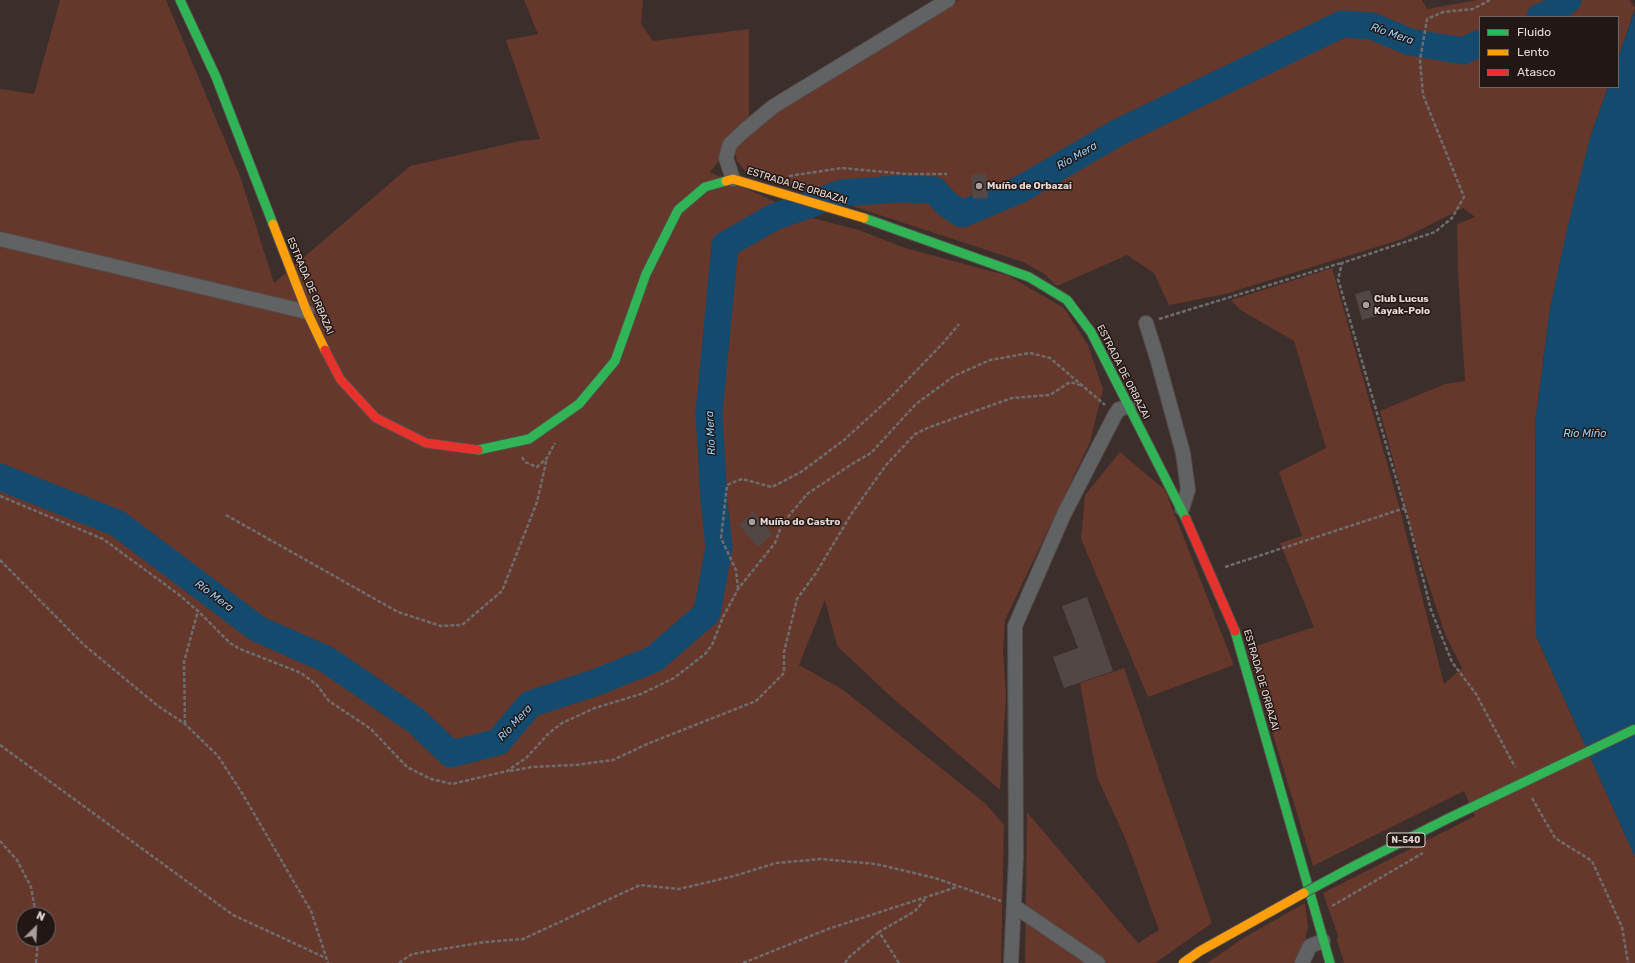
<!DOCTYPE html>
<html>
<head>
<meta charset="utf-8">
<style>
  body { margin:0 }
  #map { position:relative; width:1635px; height:963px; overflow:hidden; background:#3b2e2b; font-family:Rubik,sans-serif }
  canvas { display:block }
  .legend { position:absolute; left:1479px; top:16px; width:140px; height:72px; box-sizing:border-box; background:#211714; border:1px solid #706460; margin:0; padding:5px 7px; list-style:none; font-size:12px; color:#e6d7d3 }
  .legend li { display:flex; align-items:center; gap:8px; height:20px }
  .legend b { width:20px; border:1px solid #706460 }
  .north { position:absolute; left:16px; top:907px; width:40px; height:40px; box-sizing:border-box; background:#211714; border:1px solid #706460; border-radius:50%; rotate:24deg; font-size:11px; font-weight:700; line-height:16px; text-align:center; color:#e6d7d3 }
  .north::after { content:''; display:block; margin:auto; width:14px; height:18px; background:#aa9c98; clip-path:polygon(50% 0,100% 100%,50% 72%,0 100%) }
</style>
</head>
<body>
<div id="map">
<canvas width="1635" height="963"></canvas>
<ul class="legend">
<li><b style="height:5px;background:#30b455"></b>Fluido</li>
<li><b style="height:5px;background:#ff9f0a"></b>Lento</li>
<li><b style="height:5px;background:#e5322d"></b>Atasco</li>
</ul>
<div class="north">N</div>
</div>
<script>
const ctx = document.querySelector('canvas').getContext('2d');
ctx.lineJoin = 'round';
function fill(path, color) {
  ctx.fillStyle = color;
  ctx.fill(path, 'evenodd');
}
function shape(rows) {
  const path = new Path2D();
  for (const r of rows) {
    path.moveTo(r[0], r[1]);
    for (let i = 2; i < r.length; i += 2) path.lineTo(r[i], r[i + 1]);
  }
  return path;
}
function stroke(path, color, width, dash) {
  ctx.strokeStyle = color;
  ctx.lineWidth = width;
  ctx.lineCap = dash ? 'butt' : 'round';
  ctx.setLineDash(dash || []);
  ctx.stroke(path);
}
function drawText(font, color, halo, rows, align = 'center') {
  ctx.font = font + ' Rubik,sans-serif';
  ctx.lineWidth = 3;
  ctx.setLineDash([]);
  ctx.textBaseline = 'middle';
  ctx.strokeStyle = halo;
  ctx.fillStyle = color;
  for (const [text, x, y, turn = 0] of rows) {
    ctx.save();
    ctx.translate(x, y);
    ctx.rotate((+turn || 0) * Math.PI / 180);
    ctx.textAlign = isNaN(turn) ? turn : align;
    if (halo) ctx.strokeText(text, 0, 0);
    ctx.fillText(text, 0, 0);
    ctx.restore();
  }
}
const green = shape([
  [60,0,166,0,240,176,274,283,410,166,520,141,540,139,506,40,538,34,524,0,643,0,641,24,653,41,749,29,749,122,710,172,808,217,859,230,905,248,1009,276,1064,308,1088,345,1103,389,1090,442,1005,620,1003,650,1006,696,1000,790,888,694,837,646,825,600,799,665,842,689,986,804,1004,825,1001,963,0,963,0,89,34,94],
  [24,915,48,915,48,939,24,939],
  [959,0,1422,0,1427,9,1477,0,1629,0,1635,8,1618,58,1618,17,1480,17,1480,87,1608,87,1590,138,1550,308,1535,424,1536,636,1635,857,1635,963,1344,963,1337,940,1338,936,1323,893,1475,816,1464,791,1313,866,1247,649,1314,627,1280,543,1302,536,1279,472,1326,448,1294,341,1239,309,1231,300,1332,268,1399,506,1444,684,1462,668,1445,634,1415,543,1380,411,1445,384,1465,381,1458,276,1457,224,1475,217,1463,208,1402,239,1225,294,1169,305,1154,273,1127,255,1057,286,1043,273,1023,262,745,171,737,161,735,153,738,142,777,109],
  [1120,452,1165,490,1234,665,1148,697,1081,539,1085,495],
  [1124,668,1212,923,1155,963,1025,963,1027,812,1138,943,1159,930,1126,840,1097,777,1080,683],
  [1305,903,1308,927,1303,948,1295,963,1207,963,1245,937]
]);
const water = shape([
  [1635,10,1635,857,1536,636,1535,424,1550,308,1568,225,1590,138,1608,87,1618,87,1618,58]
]);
const river = shape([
  [1540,17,1550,13,1568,0],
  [0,477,117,523,258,629,326,659,415,720,451,754,498,742,530,704,597,682,654,659,707,613,719,547,714,501,709,413,725,245,774,217,842,193,897,189,934,190,947,204,962,214,1021,189,1117,133,1342,24,1372,26,1410,42,1463,51,1480,43]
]);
const building = shape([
  [986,173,988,198,973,199,971,175],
  [1370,290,1377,316,1362,320,1355,294],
  [753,512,773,534,758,547,739,525],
  [1087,597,1113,671,1064,688,1053,657,1078,648,1062,606]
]);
const path = shape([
  [1490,0,1473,9,1443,12,1427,19,1420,60,1423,95,1464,197,1452,218,1435,232,1342,263,1338,279,1409,523,1431,610,1452,662,1476,694,1515,767],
  [789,176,842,168,907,174,947,174],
  [1159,319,1341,263],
  [522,457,525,462,537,467,547,458,555,443],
  [0,496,103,539,178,594,198,611,230,643,240,649,301,673,317,685,329,701,371,729,407,767,431,779,452,784,507,771,526,758,549,733,562,723,595,708,641,694,674,678,705,654,712,645,723,617,738,589,775,543,782,524,807,494,852,464,871,453,916,404,954,376,990,360,1030,353,1050,358,1105,405],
  [226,515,398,612,441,626,462,625,502,591,537,502,547,458],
  [0,560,84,645,158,706,185,724,218,756,242,793,311,911,328,963],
  [1225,567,1405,508],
  [738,589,736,570,721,538,727,485,742,479,772,487,801,472,844,440,889,399,944,342,959,324],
  [185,724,184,662,198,611],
  [0,745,233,915,326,958],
  [510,771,532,767,575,765,613,760,647,744,756,701,784,673,784,652,797,599,816,573,852,513,886,465,915,434,930,427,1012,398,1050,395,1070,382,1083,386],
  [1532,798,1555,838,1592,861,1622,927,1628,963],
  [0,841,17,860,31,887,36,915],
  [1332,906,1423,853],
  [36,963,38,939],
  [399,963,412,954,485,942,523,939,640,885,679,889,734,876,776,863,821,859,876,864,935,878,1001,901],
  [743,963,828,929,957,887],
  [845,963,848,958,879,932],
  [899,963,879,932,915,911,926,898]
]);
const street = shape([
  [733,179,726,158,730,144,745,130,774,106,948,0],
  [0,239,307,312],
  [1146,323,1157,358,1183,453,1188,490,1182,509],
  [1014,906,1098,963],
  [1011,963,1016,858,1015,626,1064,514,1115,415,1119,409,1129,407],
  [1302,963,1310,946,1323,941]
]);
const fast = shape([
  [180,0,216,77,273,224],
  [864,218,1029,277,1067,300,1091,332,1186,519],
  [478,450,529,439,579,404,615,361,646,274,678,210,705,187,726,181],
  [1235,631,1330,963]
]);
const slow = shape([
  [726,181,733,179,864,218],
  [273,224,307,312,325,350]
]);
const jam = shape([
  [325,350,340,379,376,418,426,443,478,450],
  [1186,519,1235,631]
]);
const fastBridge = shape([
  [1304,893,1354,866,1445,820,1635,729]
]);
const slowBridge = shape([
  [1183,963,1200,951,1304,893]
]);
const markers = [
  [979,186,4,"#aa9c98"],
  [1366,305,4,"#aa9c98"],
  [752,522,4,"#aa9c98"]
];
const shields = [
  [1406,840,38]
];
const shieldNames = [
  ["N-540",1406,840]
];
const streetNames = [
  ["ESTRADA DE ORBAZAI",797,186,17],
  ["ESTRADA DE ORBAZAI",310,286,67],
  ["ESTRADA DE ORBAZAI",1123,372,63],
  ["ESTRADA DE ORBAZAI",1261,680,74]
];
const poiNames = [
  ["Muíño de Orbazai",987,186],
  ["Club Lucus",1374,299],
  ["Kayak-Polo",1374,311],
  ["Muíño do Castro",760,522]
];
const waterNames = [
  ["Río Mera",1392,34,19],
  ["Río Mera",1077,156,-30],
  ["Río Mera",711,433,-93],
  ["Río Miño",1585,434],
  ["Río Mera",214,596,37],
  ["Río Mera",515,723,-47]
];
fill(green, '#65382b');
fill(water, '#144a6e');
stroke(river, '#144a6e', 27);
fill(building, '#524744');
stroke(street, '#554a48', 16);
stroke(fast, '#554a48', 11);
stroke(slow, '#554a48', 11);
stroke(jam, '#554a48', 11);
stroke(path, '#6e6c6c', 2.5, [4, 2]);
stroke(street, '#616264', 14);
stroke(fast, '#30b455', 9);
stroke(slow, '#ff9f0a', 9);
stroke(jam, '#e5322d', 9);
stroke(fastBridge, '#554a48', 11, []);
stroke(slowBridge, '#554a48', 11, []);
stroke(fastBridge, '#30b455', 9);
stroke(slowBridge, '#ff9f0a', 9);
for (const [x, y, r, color] of markers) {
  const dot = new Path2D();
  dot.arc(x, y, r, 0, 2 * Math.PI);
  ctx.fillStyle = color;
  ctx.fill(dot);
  stroke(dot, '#211714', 1.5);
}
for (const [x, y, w] of shields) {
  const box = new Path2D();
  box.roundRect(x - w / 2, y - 7, w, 14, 3);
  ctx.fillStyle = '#211714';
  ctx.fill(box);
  stroke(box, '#e6d7d3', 1);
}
drawText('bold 9px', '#e6d7d3', null, shieldNames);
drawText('10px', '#e6d7d3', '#211714', streetNames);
drawText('bold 10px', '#e6d7d3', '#211714', poiNames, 'left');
drawText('italic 11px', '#96ccf9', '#211714', waterNames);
</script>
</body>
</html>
